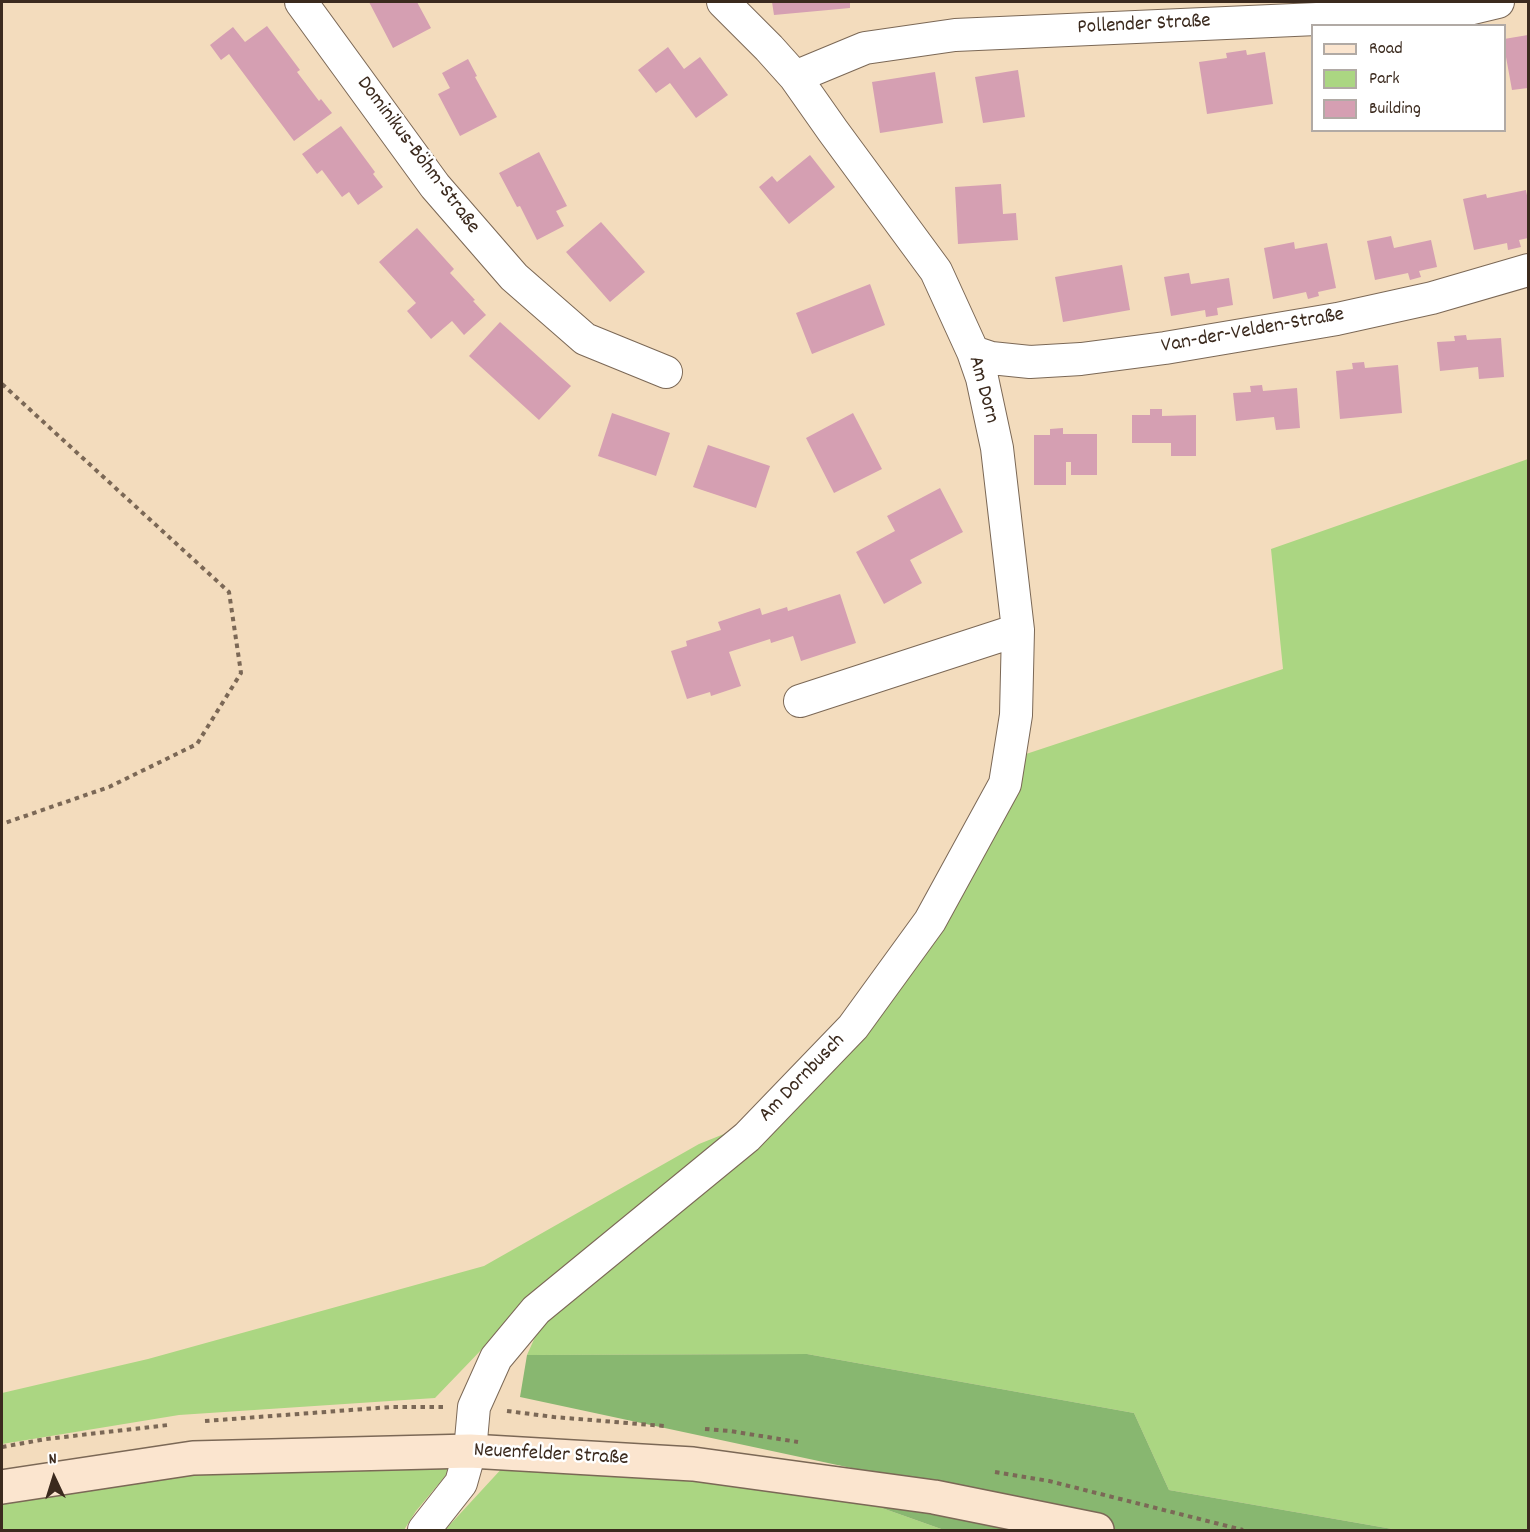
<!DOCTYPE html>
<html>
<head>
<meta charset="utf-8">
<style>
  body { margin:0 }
  #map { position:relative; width:1530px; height:1532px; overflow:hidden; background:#f3dcbd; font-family:Dekko,sans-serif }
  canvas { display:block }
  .frame { position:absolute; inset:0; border:3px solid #3b2a1e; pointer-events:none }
  .legend { position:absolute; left:1311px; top:24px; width:195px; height:108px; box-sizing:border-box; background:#fff; border:2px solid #b1aaa5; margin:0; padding:8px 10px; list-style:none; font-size:18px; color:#3b2a1e }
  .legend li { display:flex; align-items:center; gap:12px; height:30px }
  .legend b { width:30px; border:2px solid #b1aaa5 }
  .north { position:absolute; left:24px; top:1448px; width:60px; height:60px; -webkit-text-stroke:4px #fff; paint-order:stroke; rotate:356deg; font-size:16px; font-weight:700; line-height:24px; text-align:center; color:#3b2a1e }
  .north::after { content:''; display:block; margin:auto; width:21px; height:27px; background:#3b2a1e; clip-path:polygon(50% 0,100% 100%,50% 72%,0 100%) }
</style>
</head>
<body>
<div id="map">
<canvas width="1530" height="1532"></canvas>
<div class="frame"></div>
<ul class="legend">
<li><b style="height:8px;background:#fbe5cf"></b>Road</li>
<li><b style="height:16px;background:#abd682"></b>Park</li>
<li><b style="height:16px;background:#d59fb2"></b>Building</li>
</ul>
<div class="north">N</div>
</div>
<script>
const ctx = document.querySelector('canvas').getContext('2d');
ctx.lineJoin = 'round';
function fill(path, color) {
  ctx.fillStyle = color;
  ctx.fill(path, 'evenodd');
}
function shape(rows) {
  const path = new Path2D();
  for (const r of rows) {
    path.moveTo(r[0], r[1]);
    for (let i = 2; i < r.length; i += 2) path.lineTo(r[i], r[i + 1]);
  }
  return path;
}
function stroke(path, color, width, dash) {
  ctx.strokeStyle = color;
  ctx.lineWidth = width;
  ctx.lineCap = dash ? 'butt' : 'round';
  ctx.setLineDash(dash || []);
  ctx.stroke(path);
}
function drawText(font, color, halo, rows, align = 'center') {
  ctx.font = font + ' Dekko,sans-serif';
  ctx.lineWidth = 5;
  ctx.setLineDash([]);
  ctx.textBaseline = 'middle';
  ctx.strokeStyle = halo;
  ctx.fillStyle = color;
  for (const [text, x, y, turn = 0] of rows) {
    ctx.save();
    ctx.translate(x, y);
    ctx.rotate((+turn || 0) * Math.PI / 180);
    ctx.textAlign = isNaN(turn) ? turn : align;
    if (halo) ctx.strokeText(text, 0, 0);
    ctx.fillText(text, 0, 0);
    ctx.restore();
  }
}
const green = shape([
  [1528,459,1528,1530,1398,1530,1169,1490,1134,1413,807,1354,527,1355,544,1317,854,1040,1020,756,1283,669,1271,549],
  [734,1130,536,1293,435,1398,179,1415,2,1444,2,1393,148,1359,484,1266,699,1144],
  [505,1465,876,1492,882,1508,944,1530,445,1530],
  [196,1468,452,1468,416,1511,404,1530,2,1530,2,1504]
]);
const forest = shape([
  [807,1354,1134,1413,1169,1490,1398,1530,944,1530,882,1508,870,1472,520,1397,527,1355]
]);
const building = shape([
  [369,2,417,2,431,28,393,48],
  [772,2,850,2,850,8,774,15],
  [267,26,300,70,297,72,319,101,321,99,332,113,294,141,229,54,221,60,210,45,233,27,245,42],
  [1528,35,1528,88,1512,90,1504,46,1504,39],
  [668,47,684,69,700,57,728,95,696,118,670,83,656,93,638,70],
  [1246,50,1247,55,1265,52,1273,104,1207,114,1199,62,1227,58,1226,53],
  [468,59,477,76,475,77,497,117,460,136,438,94,450,88,442,73],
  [1018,70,1025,117,983,123,975,77],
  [935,72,943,123,880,133,872,82],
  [341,126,375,172,373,174,383,187,358,205,349,192,342,197,322,170,317,174,302,154],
  [539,152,567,206,556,211,564,226,537,240,520,206,517,207,499,173],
  [810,155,835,187,789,224,759,187,772,176,777,182],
  [1001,184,1003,214,1016,213,1018,240,958,244,955,187],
  [1526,190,1528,201,1528,238,1519,240,1521,247,1508,250,1507,243,1474,250,1463,199,1486,194,1487,198],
  [601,222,645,272,610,302,566,252],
  [417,228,454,269,450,273,475,300,473,301,486,315,464,335,452,321,431,339,407,311,416,303,379,262],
  [1391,236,1394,248,1431,240,1437,267,1419,271,1421,277,1410,280,1408,273,1375,280,1367,241],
  [1294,242,1295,249,1327,243,1336,288,1318,292,1319,296,1308,299,1306,292,1273,299,1264,248],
  [1122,265,1130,310,1063,322,1055,277],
  [1189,273,1191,284,1229,278,1233,305,1217,308,1218,315,1206,317,1205,310,1171,316,1164,277],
  [870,284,885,325,812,354,796,313],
  [500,322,571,386,539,420,469,356],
  [1466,335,1467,340,1501,338,1504,377,1479,379,1478,367,1440,371,1437,342,1455,341,1454,336],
  [1364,362,1365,368,1398,365,1402,413,1340,419,1336,371,1353,369,1352,363],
  [1262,385,1263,391,1297,388,1300,428,1276,430,1274,417,1236,421,1233,393,1251,392,1250,386],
  [1150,409,1162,409,1162,416,1196,415,1196,456,1171,456,1171,443,1132,443,1132,415,1150,415],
  [612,413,670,433,656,476,598,456],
  [853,413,882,469,834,493,806,438],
  [1063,428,1063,434,1097,434,1097,475,1071,475,1071,462,1066,462,1066,485,1034,485,1034,435,1050,435,1050,429],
  [708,445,770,466,756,508,693,487],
  [940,488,963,532,910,560,922,583,884,604,856,552,895,531,887,516],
  [840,594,856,643,801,661,793,636,771,643,770,639,729,652,741,686,711,696,710,692,687,699,671,651,687,646,686,641,721,630,718,622,760,608,762,615,787,607,788,611]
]);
const path = shape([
  [2,384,229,592,241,673,197,744,109,787,2,824],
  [507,1411,554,1417,664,1426],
  [205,1421,391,1407,443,1407],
  [705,1429,730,1431,798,1442],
  [2,1447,46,1439,168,1425],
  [995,1472,1049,1481,1243,1530]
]);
const street = shape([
  [301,2,435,186,514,277,585,339,666,372],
  [795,77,865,48,955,35,1452,13,1498,2],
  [973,352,991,358,1030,362,1081,359,1165,348,1337,319,1432,298,1528,270],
  [800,701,1018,630],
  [424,1530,461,1483,470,1451,474,1407,496,1358,536,1310,747,1137,853,1027,930,921,1005,784,1016,715,1018,630,997,448,982,378,973,352,936,271,833,131,795,77,769,48,723,2]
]);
const secondary = shape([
  [2,1487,193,1458,470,1451,693,1464,934,1497,1097,1530]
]);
const streetNames = [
  ["Pollender Straße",1144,26,-3],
  ["Dominikus-Böhm-Straße",417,156,53],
  ["Van-der-Velden-Straße",1253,332,-10],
  ["Am Dorn",982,390,75],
  ["Am Dornbusch",803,1079,-46],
  ["Neuenfelder Straße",551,1456,3]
];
fill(green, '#abd682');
fill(forest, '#88b770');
fill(building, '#d59fb2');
stroke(street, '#7b6856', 34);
stroke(secondary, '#7b6856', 36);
stroke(path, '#7b6856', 4, [4.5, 4.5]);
stroke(street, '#fff', 32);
stroke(secondary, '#fbe5cf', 33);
drawText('21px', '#3b2a1e', '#fff', streetNames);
</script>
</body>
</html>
